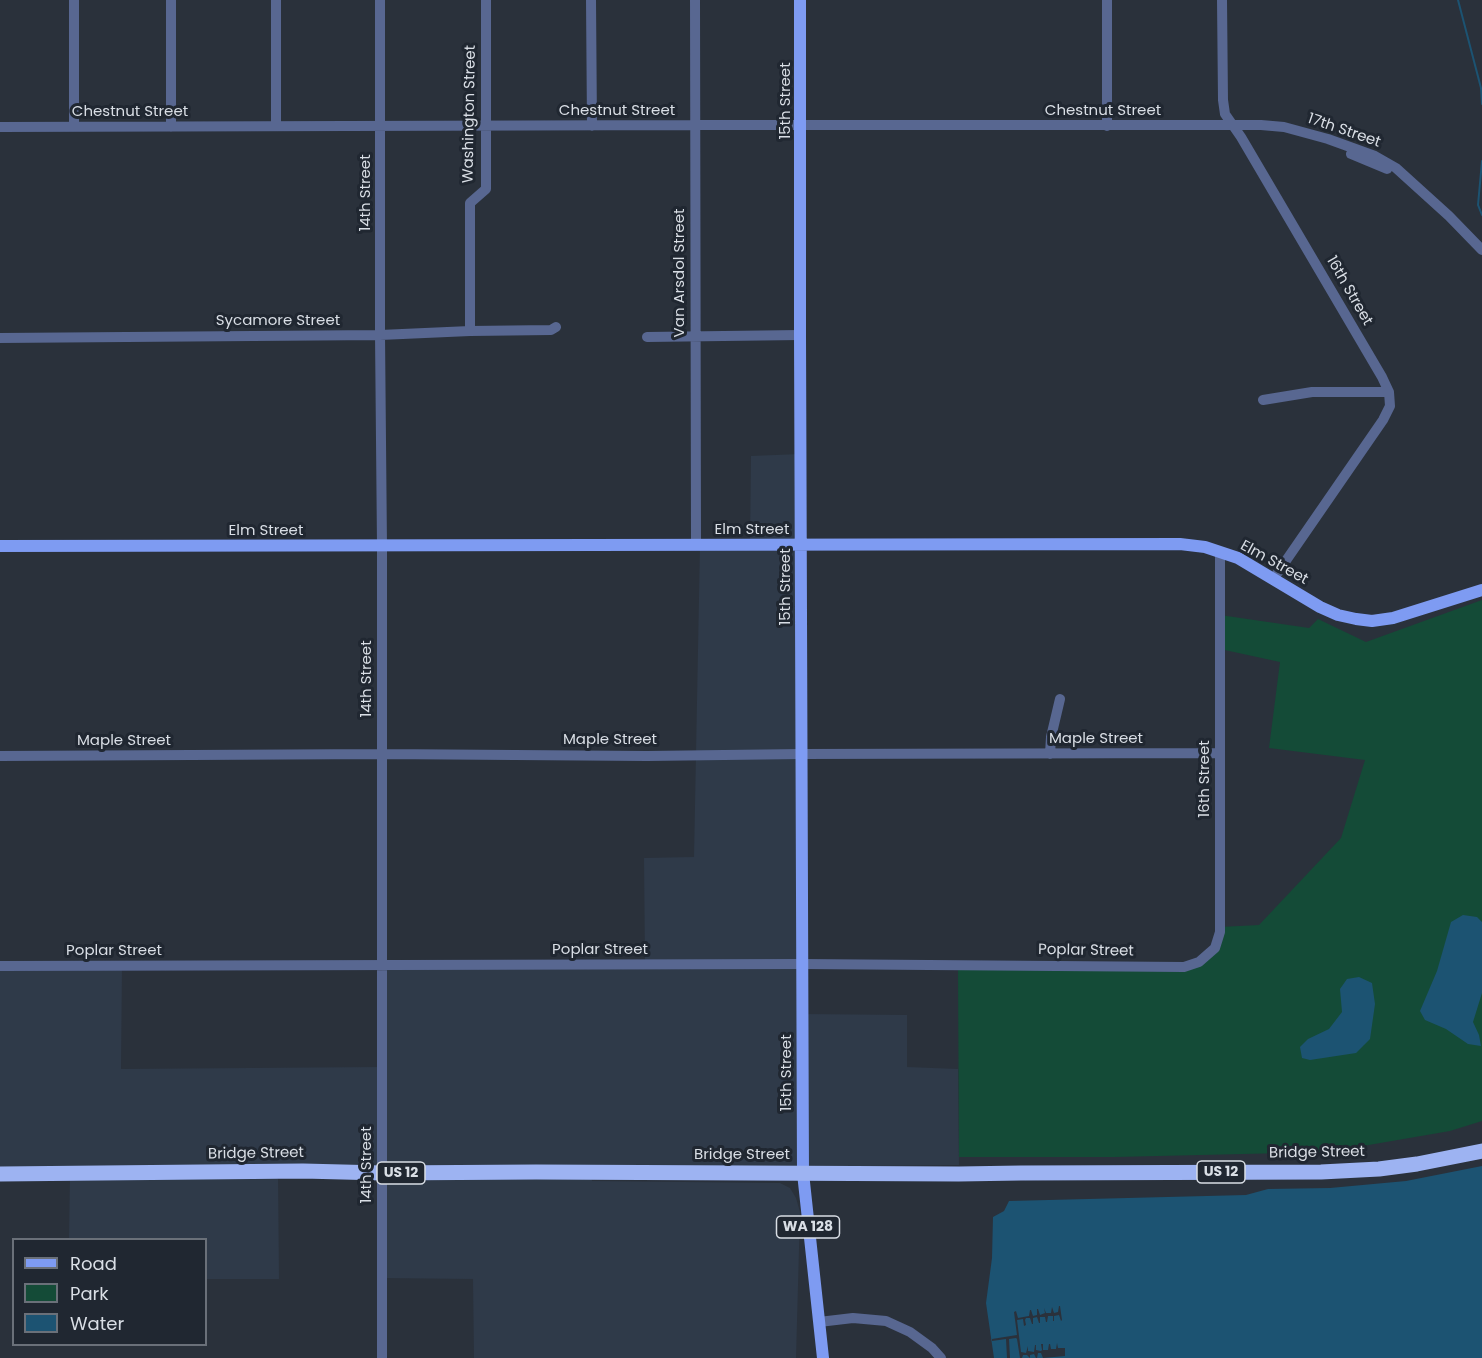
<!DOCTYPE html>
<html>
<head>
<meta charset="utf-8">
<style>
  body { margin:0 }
  #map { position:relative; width:1482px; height:1358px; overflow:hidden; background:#2a313b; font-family:Poppins,sans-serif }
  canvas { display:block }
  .legend { position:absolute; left:12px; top:1238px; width:195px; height:108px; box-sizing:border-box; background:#202731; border:2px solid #6a7079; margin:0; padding:8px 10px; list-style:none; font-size:18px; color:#d9dee5 }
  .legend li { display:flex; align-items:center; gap:12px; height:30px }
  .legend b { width:30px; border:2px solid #6a7079 }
</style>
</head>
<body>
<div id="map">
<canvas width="1482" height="1358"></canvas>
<ul class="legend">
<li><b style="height:8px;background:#7e9bf2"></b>Road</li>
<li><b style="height:16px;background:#144b37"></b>Park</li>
<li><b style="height:16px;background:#1c5372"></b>Water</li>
</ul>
</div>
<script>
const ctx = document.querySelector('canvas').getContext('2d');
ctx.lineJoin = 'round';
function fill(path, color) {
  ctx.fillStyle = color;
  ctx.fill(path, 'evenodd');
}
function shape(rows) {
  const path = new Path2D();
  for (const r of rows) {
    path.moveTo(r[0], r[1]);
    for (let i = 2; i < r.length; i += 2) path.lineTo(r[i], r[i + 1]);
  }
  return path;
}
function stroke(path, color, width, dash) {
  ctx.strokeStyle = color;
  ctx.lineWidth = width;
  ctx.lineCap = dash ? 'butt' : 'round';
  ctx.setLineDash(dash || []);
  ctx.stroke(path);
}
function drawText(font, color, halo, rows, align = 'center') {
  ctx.font = font + ' Poppins,sans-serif';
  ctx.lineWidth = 6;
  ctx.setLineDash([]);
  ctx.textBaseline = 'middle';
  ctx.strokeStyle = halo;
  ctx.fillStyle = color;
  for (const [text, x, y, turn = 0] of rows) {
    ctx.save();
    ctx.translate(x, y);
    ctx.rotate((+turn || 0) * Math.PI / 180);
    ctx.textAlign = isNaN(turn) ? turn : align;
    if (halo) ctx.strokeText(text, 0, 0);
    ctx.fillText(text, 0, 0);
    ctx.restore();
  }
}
const built = shape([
  [800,454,802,1014,907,1015,907,1067,958,1069,959,1165,777,1167,591,1165,592,1181,780,1183,790,1188,796,1198,800,1212,796,1358,474,1358,473,1279,382,1278,382,1174,278,1172,279,1279,206,1279,206,1240,69,1239,70,1174,0,1174,0,966,122,966,121,1069,381,1067,382,965,645,965,644,858,694,857,700,545,750,545,751,456]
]);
const green = shape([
  [1482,600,1482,1121,1450,1131,1328,1152,1115,1157,959,1157,958,965,1184,967,1215,948,1220,927,1259,925,1341,838,1365,760,1269,748,1280,662,1220,649,1220,615,1309,628,1318,619,1366,642]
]);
const water = shape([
  [1463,915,1477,917,1482,922,1482,993,1473,1022,1479,1035,1481,1046,1468,1044,1446,1029,1425,1020,1420,1011,1437,971,1451,922],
  [1359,977,1372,983,1375,1004,1370,1039,1356,1053,1310,1060,1302,1058,1300,1047,1308,1039,1329,1029,1342,1012,1340,989,1347,979],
  [1482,1166,1482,1358,994,1358,986,1303,992,1258,993,1217,1004,1211,1009,1201,1246,1195,1268,1189,1330,1188,1406,1181]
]);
const pier = shape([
  [1059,1306,1060,1306,1062,1320,1061,1321,1059,1315,1054,1316,1054,1321,1053,1321,1053,1316,1048,1316,1047,1322,1046,1322,1045,1317,1040,1317,1040,1323,1039,1323,1037,1317,1033,1318,1033,1324,1032,1324,1030,1318,1026,1318,1025,1320,1026,1325,1024,1326,1023,1319,1017,1320,1021,1352,1026,1353,1028,1346,1028,1351,1034,1352,1035,1345,1036,1345,1036,1350,1041,1351,1042,1350,1041,1344,1043,1344,1043,1350,1048,1350,1049,1344,1050,1344,1051,1349,1056,1349,1057,1343,1058,1348,1065,1348,1065,1356,1043,1358,1041,1353,1038,1353,1037,1358,1036,1358,1034,1354,1030,1355,1030,1358,1027,1355,1023,1355,1022,1358,1020,1358,1017,1339,1016,1338,1009,1339,1010,1358,1007,1358,1006,1339,992,1341,992,1339,1017,1335,1014,1312,1016,1311,1018,1318,1029,1316,1030,1310,1031,1310,1033,1316,1037,1315,1037,1309,1038,1309,1040,1315,1045,1313,1044,1308,1046,1313,1051,1313,1052,1307,1054,1313,1058,1312]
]);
const stream = shape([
  [1458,0,1481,88,1482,104],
  [1482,161,1478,205,1482,215]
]);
const minor = shape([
  [171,0,171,127],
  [380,0,380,335,382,546,382,1358],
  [591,0,592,126],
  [695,0,696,545],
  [1107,0,1107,126],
  [1222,0,1223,100,1225,114,1241,137,1382,377,1389,392,1390,406,1383,420,1274,578],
  [276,126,276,0],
  [0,127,695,125,1261,125,1284,127,1328,139,1375,156,1396,168,1449,216,1482,250],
  [74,127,74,0],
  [1351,154,1387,169],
  [470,331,470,203,486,189,486,0],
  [647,337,800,335],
  [0,338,380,335,470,331,551,330,556,327],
  [1263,400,1312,392,1389,392],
  [1050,754,1051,737,1060,699],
  [0,756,382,754,647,756,801,754,1220,753],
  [0,966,801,964,1184,967,1199,962,1215,948,1220,932,1220,552],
  [819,1322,853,1318,886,1321,910,1332,932,1348,941,1358]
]);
const major = shape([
  [800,0,800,335,803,1173,823,1358],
  [0,546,1180,544,1205,547,1238,558,1320,607,1338,615,1356,619,1372,621,1393,618,1482,590]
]);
const highway = shape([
  [0,1174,303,1171,382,1173,536,1172,959,1174,1021,1173,1321,1172,1379,1169,1417,1164,1482,1151]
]);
const shields = [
  [1221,1172,48],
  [401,1173,48],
  [808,1227,63]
];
const shieldNames = [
  ["US 12",1221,1172],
  ["US 12",401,1173],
  ["WA 128",808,1227]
];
const streetNames = [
  ["15th Street",786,101,-90],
  ["Chestnut Street",617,111],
  ["Chestnut Street",1103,111],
  ["Chestnut Street",130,112],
  ["Washington Street",470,114,-89],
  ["17th Street",1344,131,19],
  ["14th Street",366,193,-90],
  ["Van Arsdol Street",680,273,-90],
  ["16th Street",1349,291,60],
  ["Sycamore Street",278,321],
  ["Elm Street",752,530],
  ["Elm Street",266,531],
  ["Elm Street",1274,563,29],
  ["15th Street",786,587,-90],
  ["14th Street",367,679,-90],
  ["Maple Street",1096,739],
  ["Maple Street",610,740],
  ["Maple Street",124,741],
  ["16th Street",1205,779,-90],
  ["Poplar Street",600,950],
  ["Poplar Street",114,951],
  ["Poplar Street",1086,951,1],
  ["15th Street",787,1073,-90],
  ["Bridge Street",1317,1153,-1],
  ["Bridge Street",256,1154,-1],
  ["Bridge Street",742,1155],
  ["14th Street",367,1165,-90]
];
fill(built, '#2f3a49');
fill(green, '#144b37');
fill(water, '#1c5372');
fill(pier, '#2a313b');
stroke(stream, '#1c5372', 2);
stroke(minor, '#586791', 10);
stroke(major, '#7e9bf2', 12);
stroke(highway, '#9db3f2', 15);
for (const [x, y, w] of shields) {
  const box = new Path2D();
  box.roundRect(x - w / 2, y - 11, w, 22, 4.5);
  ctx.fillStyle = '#202731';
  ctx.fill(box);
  stroke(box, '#d9dee5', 1.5);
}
drawText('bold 14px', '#d9dee5', null, shieldNames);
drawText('15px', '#d9dee5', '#202731', streetNames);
</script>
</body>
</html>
